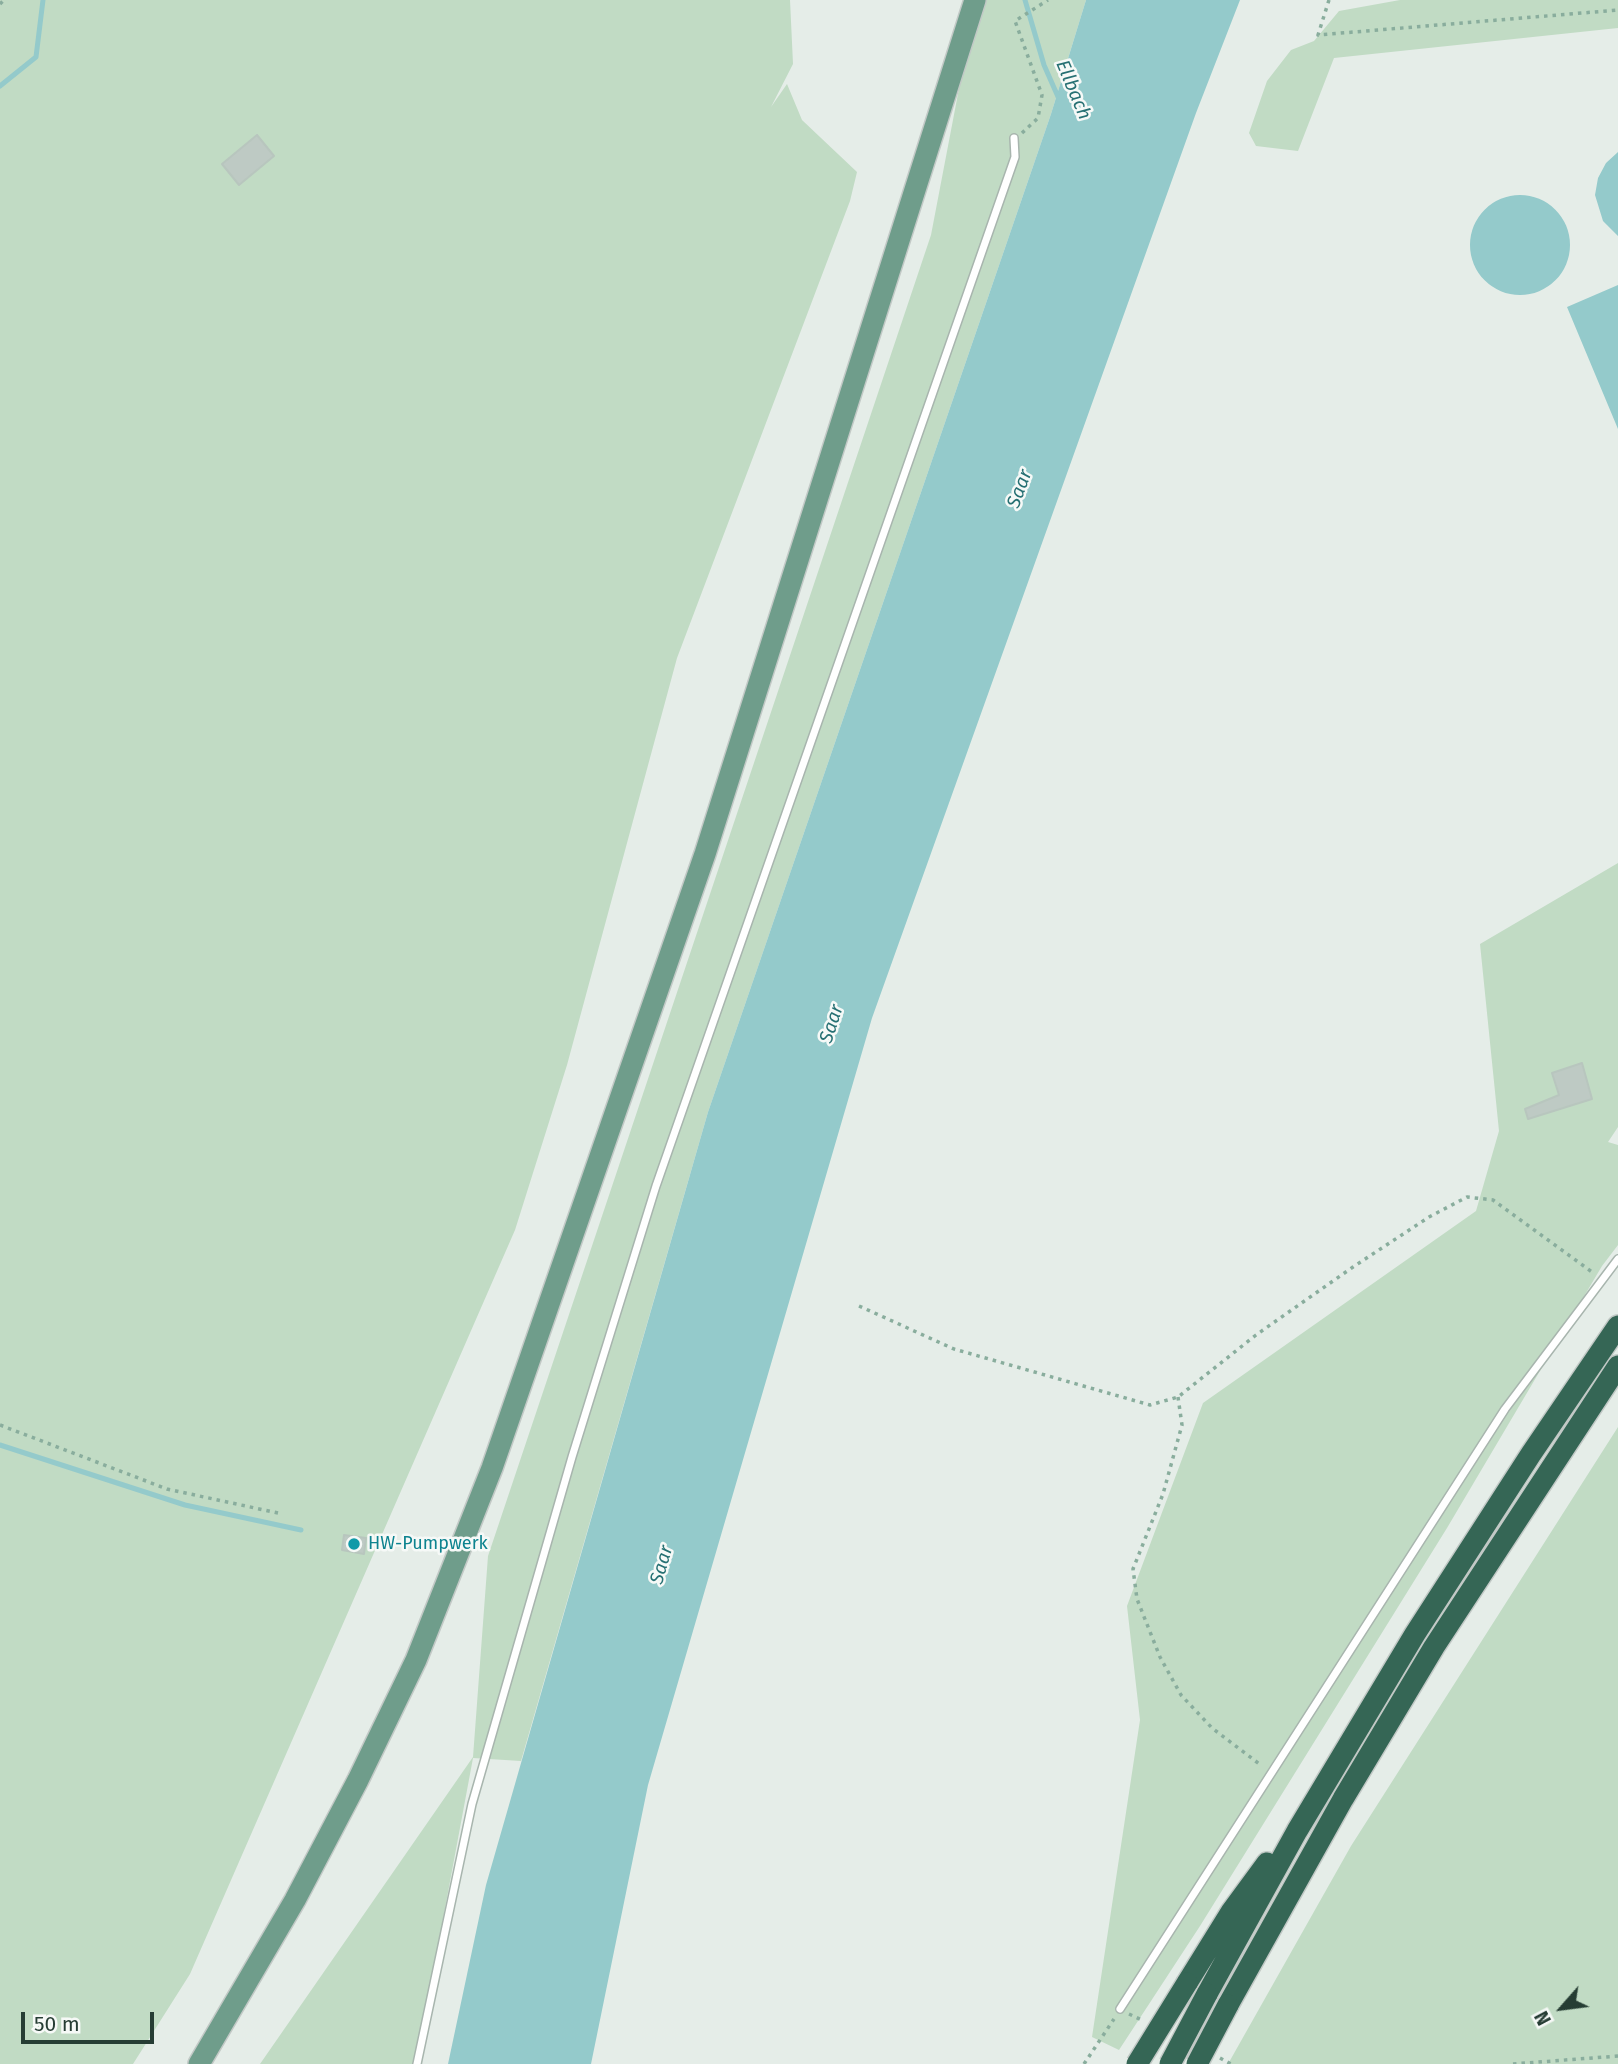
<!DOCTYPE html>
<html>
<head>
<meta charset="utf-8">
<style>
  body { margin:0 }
  #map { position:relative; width:1618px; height:2064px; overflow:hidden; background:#e5ede8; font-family:"Fira Sans",sans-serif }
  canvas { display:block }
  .north { position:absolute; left:1527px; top:1973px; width:70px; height:70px; -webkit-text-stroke:5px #f6f9f7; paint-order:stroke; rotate:242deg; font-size:19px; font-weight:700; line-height:28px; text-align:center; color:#263d34 }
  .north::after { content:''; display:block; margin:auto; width:24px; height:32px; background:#263d34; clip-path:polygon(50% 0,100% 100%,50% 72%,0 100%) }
  .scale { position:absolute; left:21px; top:2012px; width:133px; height:32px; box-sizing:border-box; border:4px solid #263d34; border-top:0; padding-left:9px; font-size:21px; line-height:24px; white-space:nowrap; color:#263d34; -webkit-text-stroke:5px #f6f9f7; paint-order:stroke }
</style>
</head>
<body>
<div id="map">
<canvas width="1618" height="2064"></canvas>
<div class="north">N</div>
<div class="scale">50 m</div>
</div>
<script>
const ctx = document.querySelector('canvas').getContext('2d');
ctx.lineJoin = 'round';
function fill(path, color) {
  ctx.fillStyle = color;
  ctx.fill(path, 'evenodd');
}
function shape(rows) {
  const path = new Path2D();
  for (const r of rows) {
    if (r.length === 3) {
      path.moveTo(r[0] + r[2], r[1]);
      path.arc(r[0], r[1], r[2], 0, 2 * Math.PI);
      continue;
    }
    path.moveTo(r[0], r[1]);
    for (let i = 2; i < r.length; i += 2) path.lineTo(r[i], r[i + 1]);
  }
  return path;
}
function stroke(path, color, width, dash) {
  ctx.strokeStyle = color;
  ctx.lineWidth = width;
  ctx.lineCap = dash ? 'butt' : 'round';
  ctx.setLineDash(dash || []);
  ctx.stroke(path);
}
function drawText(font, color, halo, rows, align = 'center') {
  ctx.font = font + ' "Fira Sans",sans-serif';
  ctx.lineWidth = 5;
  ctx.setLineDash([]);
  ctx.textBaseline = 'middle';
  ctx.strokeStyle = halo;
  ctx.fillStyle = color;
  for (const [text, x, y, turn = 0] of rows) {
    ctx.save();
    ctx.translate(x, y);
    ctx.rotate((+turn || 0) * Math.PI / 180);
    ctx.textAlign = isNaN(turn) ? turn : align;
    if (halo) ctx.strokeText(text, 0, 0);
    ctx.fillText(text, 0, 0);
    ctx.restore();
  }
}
const green = shape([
  [0,0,790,0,793,64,771,107,787,84,802,120,857,172,850,201,677,658,567,1065,515,1230,190,1974,133,2064,0,2064],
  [983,0,1086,0,1051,114,708,1112,521,1761,473,1758,416,2064,260,2064,473,1757,488,1556,931,235,961,78],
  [1400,0,1618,0,1618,28,1334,58,1298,151,1256,146,1249,133,1267,81,1291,50,1314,41,1339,11],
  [1618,863,1618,1127,1608,1142,1618,1145,1618,1245,1602,1266,1447,1528,1200,1926,1119,2050,1092,2037,1140,1720,1127,1606,1203,1403,1476,1211,1499,1131,1480,944],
  [1618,1427,1618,2064,1228,2064,1351,1846]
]);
const water = shape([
  [1086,0,1240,0,1196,113,872,1018,648,1785,591,2064,448,2064,486,1885,708,1112,1051,114],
  [1618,152,1618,236,1603,221,1595,195,1598,178,1606,163],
  [1520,245,50],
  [1618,285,1618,429,1567,307]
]);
const stream = shape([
  [1025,0,1044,65,1059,99],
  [0,86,36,57,43,0],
  [0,1445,185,1505,301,1530]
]);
const building = shape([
  [257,135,274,156,239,185,222,164,257,135],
  [1582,1063,1592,1099,1528,1119,1525,1109,1559,1095,1552,1073,1582,1063],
  [344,1535,366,1538,364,1554,342,1550,344,1535]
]);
const path = shape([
  [1329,0,1318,35,1618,10],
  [0,4,4,0],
  [1022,133,1038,118,1042,95,1015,21,1048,0],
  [859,1306,954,1349,1150,1405,1178,1397,1256,1335,1353,1267,1429,1217,1467,1197,1493,1200,1592,1272],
  [1178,1397,1182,1425,1163,1494,1133,1569,1137,1599,1160,1657,1181,1695,1212,1728,1262,1766],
  [0,1425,167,1489,278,1513],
  [1129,2014,1144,2021],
  [1220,2058,1231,2064],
  [1084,2064,1114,2019],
  [1513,2064,1618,2056]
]);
const service = shape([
  [1120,2009,1505,1409,1618,1259],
  [417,2064,472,1804,572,1457,656,1186,1015,157,1014,138]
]);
const primary = shape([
  [199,2064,295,1900,358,1780,416,1660,492,1468,705,854,975,0]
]);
const motorway = shape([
  [1187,1983,1231,1912,1267,1863],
  [1207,1994,1297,1831,1415,1634,1531,1454,1618,1326],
  [1228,2005,1343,1799,1434,1647,1618,1366]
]);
const motorwayBridge = shape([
  [1137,2064,1187,1983],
  [1170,2064,1207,1994],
  [1197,2064,1228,2005]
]);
const markers = [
  [354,1544,7,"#0f9aa8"]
];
const cultureNames = [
  ["HW-Pumpwerk",368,1544]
];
const waterNames = [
  ["Ellbach",1073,90,67],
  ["Saar",1020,489,-70],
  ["Saar",832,1024,-72],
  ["Saar",662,1565,-74]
];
fill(green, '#c1dbc4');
fill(water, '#94cacb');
stroke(stream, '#94cacb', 5);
fill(building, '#becac4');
stroke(building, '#b8c6be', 2);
stroke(service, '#a8b5ae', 10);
stroke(primary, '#c2c9c6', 24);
stroke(motorway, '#c2c9c6', 24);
stroke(path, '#89ad9d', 3.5, [3.5, 5]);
stroke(service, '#fff', 7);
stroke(primary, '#6f9d8b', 21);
stroke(motorway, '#356655', 21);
stroke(motorwayBridge, '#c2c9c6', 24, []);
stroke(motorwayBridge, '#356655', 21);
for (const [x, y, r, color] of markers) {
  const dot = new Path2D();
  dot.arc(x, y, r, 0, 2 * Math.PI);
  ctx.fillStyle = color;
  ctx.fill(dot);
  stroke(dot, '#f6f9f7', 2.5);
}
drawText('18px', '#0d838f', '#f6f9f7', cultureNames, 'left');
drawText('italic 19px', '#267073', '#f6f9f7', waterNames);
</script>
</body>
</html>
